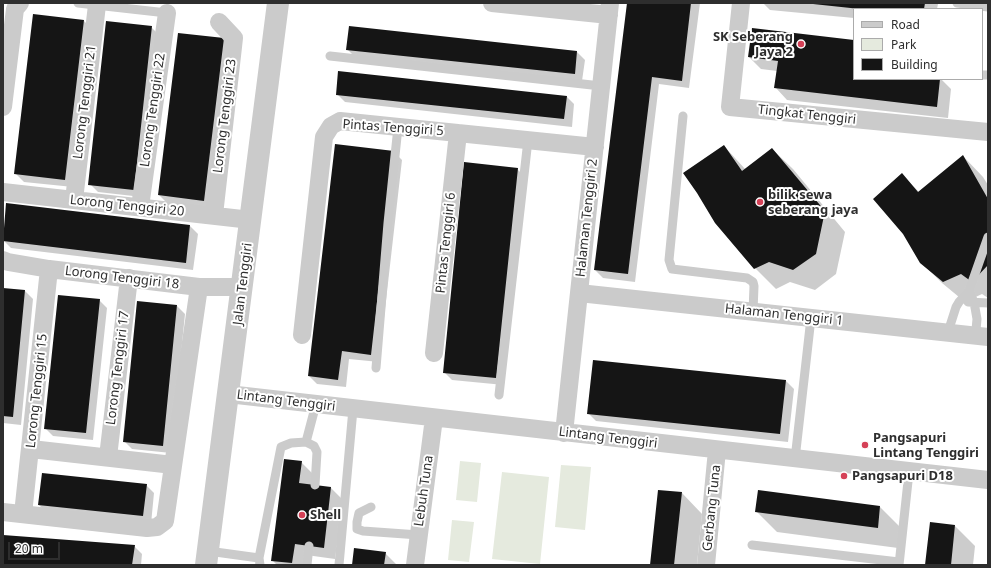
<!DOCTYPE html>
<html>
<head>
<meta charset="utf-8">
<style>
  body { margin:0 }
  #map { position:relative; width:991px; height:568px; overflow:hidden; background:#fff; font-family:"Noto Sans",sans-serif }
  canvas { display:block }
  .frame { position:absolute; inset:0; border:4px solid #2e2e2e; pointer-events:none }
  .legend { position:absolute; left:853px; top:8px; width:130px; height:72px; box-sizing:border-box; background:#fff; border:1px solid #ababab; margin:0; padding:5px 7px; list-style:none; font-size:12px; color:#2e2e2e }
  .legend li { display:flex; align-items:center; gap:8px; height:20px }
  .legend b { width:20px; border:1px solid #ababab }
  .scale { position:absolute; left:8px; top:542px; width:52px; height:18px; box-sizing:border-box; border:2px solid #2e2e2e; border-top:0; padding-left:5px; font-size:12px; line-height:14px; white-space:nowrap; color:#2e2e2e; -webkit-text-stroke:3px #fff; paint-order:stroke }
</style>
</head>
<body>
<div id="map">
<canvas width="991" height="568"></canvas>
<div class="frame"></div>
<ul class="legend">
<li><b style="height:5px;background:#cbcbcb"></b>Road</li>
<li><b style="height:11px;background:#e5eade"></b>Park</li>
<li><b style="height:11px;background:#151515"></b>Building</li>
</ul>
<div class="scale">20 m</div>
</div>
<script>
const ctx = document.querySelector('canvas').getContext('2d');
ctx.lineJoin = 'round';
function fill(path, color) {
  ctx.fillStyle = color;
  ctx.fill(path, 'evenodd');
}
function shape(rows) {
  const path = new Path2D();
  for (const r of rows) {
    path.moveTo(r[0], r[1]);
    for (let i = 2; i < r.length; i += 2) path.lineTo(r[i], r[i + 1]);
  }
  return path;
}
function stroke(path, color, width, dash) {
  ctx.strokeStyle = color;
  ctx.lineWidth = width;
  ctx.lineCap = dash ? 'butt' : 'round';
  ctx.setLineDash(dash || []);
  ctx.stroke(path);
}
function drawText(font, color, halo, rows, align = 'center') {
  ctx.font = font + ' "Noto Sans",sans-serif';
  ctx.lineWidth = 4;
  ctx.setLineDash([]);
  ctx.textBaseline = 'middle';
  ctx.strokeStyle = halo;
  ctx.fillStyle = color;
  for (const [text, x, y, turn = 0] of rows) {
    ctx.save();
    ctx.translate(x, y);
    ctx.rotate((+turn || 0) * Math.PI / 180);
    ctx.textAlign = isNaN(turn) ? turn : align;
    if (halo) ctx.strokeText(text, 0, 0);
    ctx.fillText(text, 0, 0);
    ctx.restore();
  }
}
const green = shape([
  [460,461,481,463,477,502,456,500],
  [561,465,591,467,585,530,555,527],
  [502,472,549,477,540,564,492,559],
  [452,520,474,522,469,562,448,560]
]);
const shadow = shape([
  [628,3,700,3,689,88,659,84,635,282,603,278,595,270],
  [763,3,936,3,938,4,937,9,854,9,854,18,770,10],
  [84,21,92,29,73,187,24,182,16,174],
  [151,27,159,35,142,197,98,192,90,184],
  [224,39,232,47,212,208,167,203,159,195],
  [854,41,854,79,941,79,951,89,948,118,787,100,776,88,777,71,761,69,749,57],
  [347,49,577,52,585,60,582,81,355,57],
  [337,94,566,96,574,104,572,127,345,102],
  [724,146,746,170,772,149,793,169,845,232,836,274,815,290,790,282,776,289,755,268],
  [394,152,402,160,379,362,349,359,346,387,317,384,309,376],
  [963,156,983,177,988,185,988,298,982,294,965,302,942,283,921,262,902,175,919,192],
  [517,169,525,177,504,385,452,380,444,372],
  [7,204,190,226,198,234,193,270,11,248,3,240],
  [3,289,25,291,33,299,21,425,3,423],
  [99,300,107,308,93,440,53,436,45,428],
  [177,306,185,314,171,453,132,449,124,441],
  [786,381,794,389,788,442,596,421,588,413],
  [301,462,313,474,312,485,331,488,343,500,335,559,306,555,305,565,277,565,272,560],
  [146,485,154,493,151,524,47,513,39,505],
  [759,491,880,507,901,528,898,548,777,532,756,511],
  [682,493,702,514,697,565,651,565],
  [955,526,975,546,973,565,926,565],
  [3,536,134,546,142,554,141,565,3,565],
  [385,553,397,565,353,565]
]);
const building = shape([
  [627,3,691,3,682,81,652,77,628,274,594,270],
  [813,3,925,3,924,9,860,9,813,4],
  [33,14,84,20,65,180,14,174],
  [106,21,152,26,134,190,88,185],
  [349,26,577,51,575,74,346,50],
  [752,28,854,40,854,79,940,79,937,107,774,88,778,61,748,57],
  [178,33,224,38,204,201,158,195],
  [338,71,567,96,564,119,336,95],
  [335,144,394,151,371,355,342,351,338,380,308,376],
  [724,145,742,171,772,148,825,211,816,254,793,270,769,262,754,269,715,223,697,193,683,173],
  [963,155,988,199,988,265,972,282,961,274,943,282,920,263,903,234,873,199,902,173,918,192],
  [464,162,518,168,496,378,443,373],
  [6,203,190,225,186,263,3,241],
  [3,288,25,290,13,417,3,416],
  [58,295,100,299,86,433,44,429],
  [137,301,177,305,163,446,123,442],
  [593,360,786,380,780,434,587,414],
  [284,459,302,461,299,483,331,487,324,548,295,544,292,563,271,561],
  [42,473,147,484,143,516,38,505],
  [658,490,682,492,674,565,650,565],
  [758,490,880,506,878,528,755,512],
  [930,522,955,525,951,565,925,565],
  [3,535,135,545,132,565,3,565],
  [354,548,386,552,384,565,352,565]
]);
const service = shape([
  [78,3,167,13],
  [957,3,988,7],
  [330,56,601,86],
  [982,75,988,75],
  [683,116,669,260,672,269,747,278,753,282,754,286,753,312],
  [969,291,974,302,977,319,976,330,978,336],
  [968,302,988,303],
  [948,332,956,307,959,302,969,291,988,237],
  [376,368,388,223,398,127],
  [499,395,528,140],
  [306,442,316,404],
  [795,459,811,318],
  [371,507,359,513,357,522,357,529,363,531,419,535],
  [752,545,899,562],
  [208,551,259,558],
  [260,565,259,558,281,447,291,443,306,442,314,446,317,452,315,485],
  [307,565,309,546],
  [339,565,353,409],
  [899,565,909,472]
]);
const minor = shape([
  [492,3,609,15],
  [741,3,730,107,988,132],
  [3,107,15,9,20,3],
  [3,192,251,220],
  [74,200,97,5],
  [140,207,167,13],
  [214,215,234,38,219,22],
  [3,260,8,262,49,269,199,287,242,287],
  [579,293,988,337],
  [302,335,324,137,331,126,340,121,595,147],
  [434,353,458,133],
  [228,394,988,480],
  [564,433,610,3],
  [31,449,173,465],
  [108,457,129,278],
  [3,512,147,528,157,527,165,521,199,287],
  [23,514,49,269],
  [415,565,434,418],
  [706,565,717,450]
]);
const tertiary = shape([
  [206,565,278,3]
]);
const markers = [
  [801,44,4,"#d54157"],
  [760,202,4,"#d54157"],
  [865,445,4,"#d54157"],
  [844,476,4,"#d54157"],
  [302,515,4,"#d54157"]
];
const poiNames = [
  ["SK Seberang",793,37,"right"],
  ["Jaya 2",793,52,"right"],
  ["bilik sewa",768,195],
  ["seberang jaya",768,210],
  ["Pangsapuri",873,438],
  ["Lintang Tenggiri",873,453],
  ["Pangsapuri D18",852,476],
  ["Shell",310,515]
];
const streetNames = [
  ["Lorong Tenggiri 21",85,102,-83],
  ["Lorong Tenggiri 22",153,110,-82],
  ["Tingkat Tenggiri",807,115,6],
  ["Lorong Tenggiri 23",225,116,-83],
  ["Pintas Tenggiri 5",393,128,4],
  ["Lorong Tenggiri 20",127,206,6],
  ["Halaman Tenggiri 2",587,218,-84],
  ["Pintas Tenggiri 6",446,243,-84],
  ["Lorong Tenggiri 18",122,278,7],
  ["Jalan Tenggiri",243,284,-83],
  ["Halaman Tenggiri 1",784,315,6],
  ["Lorong Tenggiri 17",118,368,-83],
  ["Lorong Tenggiri 15",37,391,-84],
  ["Lintang Tenggiri",286,401,7],
  ["Lintang Tenggiri",608,438,7],
  ["Lebuh Tuna",424,491,-82],
  ["Gerbang Tuna",712,508,-84]
];
fill(green, '#e5eade');
fill(shadow, '#0003');
fill(building, '#151515');
stroke(service, '#cbcbcb', 9);
stroke(minor, '#cbcbcb', 18);
stroke(tertiary, '#cbcbcb', 22);
for (const [x, y, r, color] of markers) {
  const dot = new Path2D();
  dot.arc(x, y, r, 0, 2 * Math.PI);
  ctx.fillStyle = color;
  ctx.fill(dot);
  stroke(dot, '#fff', 1.5);
}
drawText('bold 13px', '#2e2e2e', '#fff', poiNames, 'left');
drawText('13px', '#2e2e2e', '#fff', streetNames);
</script>
</body>
</html>
